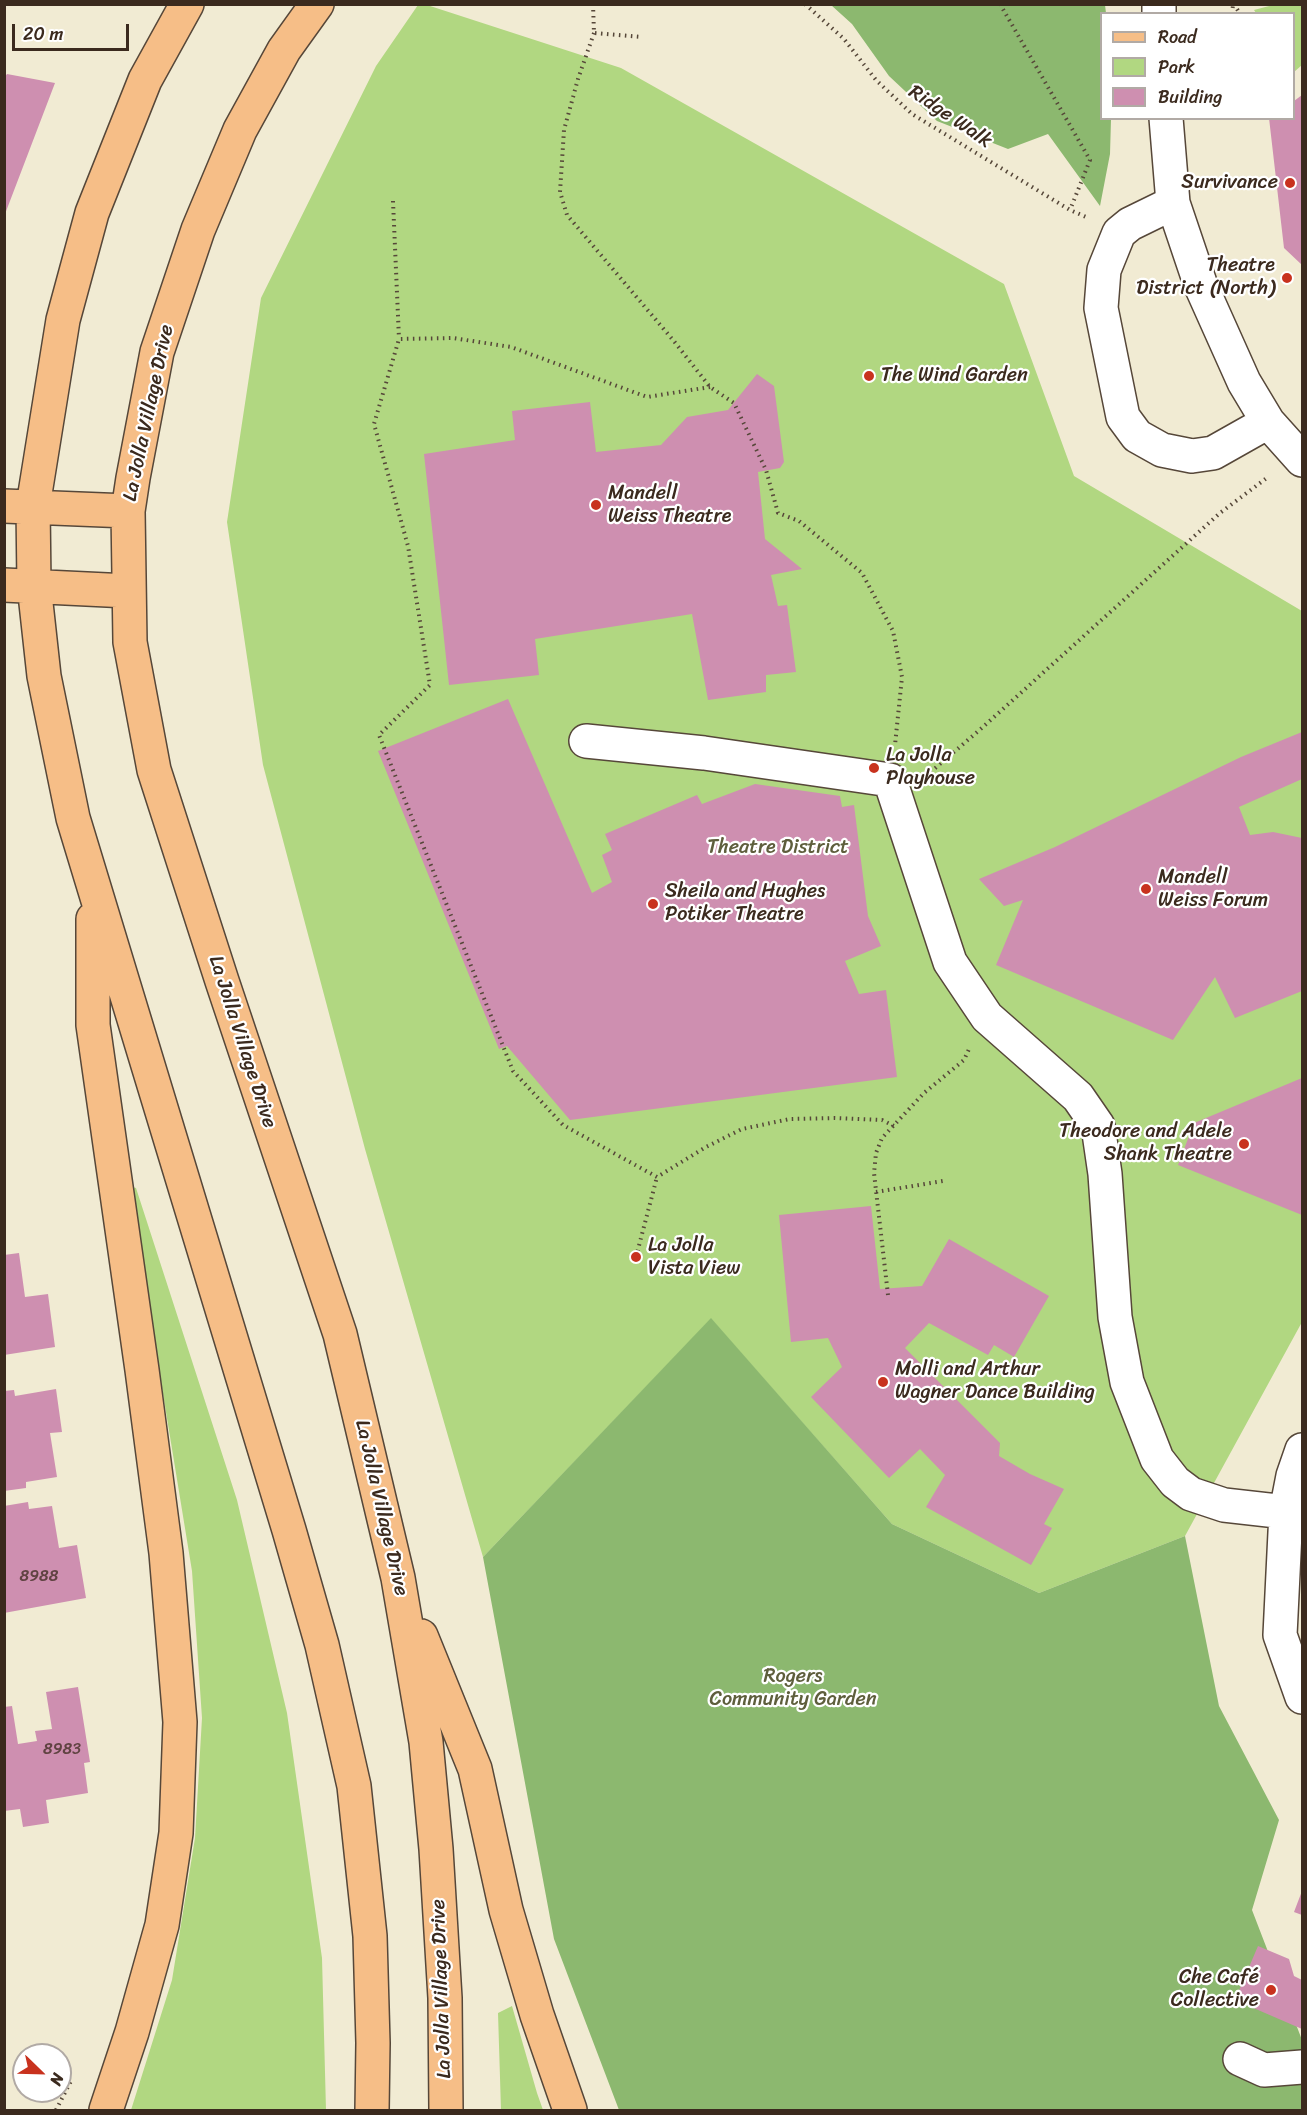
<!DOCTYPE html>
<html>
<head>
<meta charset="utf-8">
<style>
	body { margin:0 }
	#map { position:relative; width:1307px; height:2115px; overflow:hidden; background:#f1ebd3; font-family:Sriracha,sans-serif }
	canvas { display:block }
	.frame { position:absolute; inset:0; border:6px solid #3b2a1e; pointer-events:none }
	.legend { position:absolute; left:1100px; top:12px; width:195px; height:108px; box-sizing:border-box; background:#fff; border:2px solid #b1aaa5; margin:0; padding:8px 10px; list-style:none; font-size:18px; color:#3b2a1e }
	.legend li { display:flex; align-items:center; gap:12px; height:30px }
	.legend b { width:30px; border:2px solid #b1aaa5 }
	.north { position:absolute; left:12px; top:2043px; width:60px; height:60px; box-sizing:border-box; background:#fff; border:2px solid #b1aaa5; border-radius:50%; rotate:113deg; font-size:16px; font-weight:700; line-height:24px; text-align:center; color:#3b2a1e }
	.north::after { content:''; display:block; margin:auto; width:21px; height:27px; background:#c8321e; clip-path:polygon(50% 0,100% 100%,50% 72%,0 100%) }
	.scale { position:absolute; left:12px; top:24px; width:117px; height:27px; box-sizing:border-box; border:3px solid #3b2a1e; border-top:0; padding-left:8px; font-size:18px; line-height:21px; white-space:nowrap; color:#3b2a1e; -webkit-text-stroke:4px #fff; paint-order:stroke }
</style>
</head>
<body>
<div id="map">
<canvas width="1307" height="2115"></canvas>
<div class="frame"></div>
<ul class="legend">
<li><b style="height:8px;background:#f6be87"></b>Road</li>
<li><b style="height:16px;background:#b1d781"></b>Park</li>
<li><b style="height:16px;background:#ce8fb0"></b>Building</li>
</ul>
<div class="north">N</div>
<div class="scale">20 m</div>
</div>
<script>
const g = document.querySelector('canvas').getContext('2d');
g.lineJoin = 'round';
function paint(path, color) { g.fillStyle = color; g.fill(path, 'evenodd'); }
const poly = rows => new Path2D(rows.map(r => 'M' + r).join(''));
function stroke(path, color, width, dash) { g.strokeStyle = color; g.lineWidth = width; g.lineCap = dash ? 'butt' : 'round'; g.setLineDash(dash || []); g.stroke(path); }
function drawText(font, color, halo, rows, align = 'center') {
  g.font = font + ' Sriracha,sans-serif'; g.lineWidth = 4.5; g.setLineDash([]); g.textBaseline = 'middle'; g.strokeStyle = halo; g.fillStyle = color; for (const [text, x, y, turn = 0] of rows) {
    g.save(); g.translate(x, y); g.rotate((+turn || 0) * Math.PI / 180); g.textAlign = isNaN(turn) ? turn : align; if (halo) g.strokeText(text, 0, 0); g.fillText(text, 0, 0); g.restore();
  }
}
paint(poly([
	[418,5,427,5,621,68,1004,284,1074,476,1302,611,1302,1322,1185,1536,1039,1593,892,1524,711,1319,483,1557,365,1149,263,765,227,522,261,298,376,66],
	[1273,5,1302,5,1302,65,1294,72,1294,14,1256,13,1254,10],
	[129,1186,136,1188,237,1500,287,1713,322,1958,326,2110,131,2110,172,1980,195,1838,202,1718,192,1571],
	[512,2006,537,2093,543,2110,501,2110,498,2013]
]), '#b1d781');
paint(poly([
	[831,5,1105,5,1106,13,1102,14,1102,118,1111,119,1110,154,1100,206,1048,134,1008,149,937,121,889,76,852,24],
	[711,1318,892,1524,1039,1593,1185,1536,1219,1706,1279,1820,1252,1910,1302,2040,1302,2110,619,2110,554,1939,483,1557]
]), '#8cb86f');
paint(poly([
	[7,74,55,83,5,214,4,78],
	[1302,95,1302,265,1284,248,1269,118,1294,118,1294,101],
	[757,374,774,386,784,462,780,468,758,472,765,539,802,569,771,575,778,606,787,605,796,672,766,675,766,692,708,700,692,614,535,639,539,675,449,685,424,454,515,440,512,411,590,402,596,452,661,445,687,417,728,410],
	[508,699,592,893,612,882,602,855,612,850,605,834,697,795,702,804,755,784,840,796,842,807,854,805,868,916,881,946,845,961,859,994,886,990,897,1077,570,1120,507,1046,499,1049,378,751],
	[1302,732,1302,779,1239,807,1250,835,1273,832,1302,838,1302,991,1235,1018,1215,977,1173,1040,996,965,1023,900,1004,906,979,879,1055,847,1241,757],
	[1302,1078,1302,1215,1178,1165,1194,1123],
	[871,1206,880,1289,922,1286,949,1239,1049,1296,1014,1357,994,1345,988,1355,929,1323,905,1348,1000,1443,999,1456,1030,1474,1064,1489,1044,1524,1052,1528,1031,1565,926,1507,945,1475,920,1449,889,1478,811,1397,842,1367,828,1338,791,1342,779,1215],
	[19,1253,25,1297,48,1294,55,1347,4,1355,4,1255],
	[56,1389,62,1432,50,1433,57,1477,26,1482,26,1488,4,1491,4,1391,14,1390,15,1396],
	[28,1502,29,1509,52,1506,59,1548,77,1545,86,1598,4,1613,4,1506],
	[78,1687,90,1762,84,1763,88,1793,46,1800,49,1823,23,1827,20,1809,4,1811,4,1707,12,1706,18,1744,37,1741,35,1731,52,1729,46,1692],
	[1302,1891,1302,1915,1294,1912],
	[1258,1946,1289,1959,1294,1976,1302,1980,1302,2029,1235,2000]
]), '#ce8fb0');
const minor = poly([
	[1159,4,1159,14],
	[1166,118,1173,203,1201,286,1244,382,1268,422,1302,460],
	[1173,203,1130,224,1119,233,1104,270,1101,308,1123,417,1137,436,1162,450,1192,456,1213,453,1268,422],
	[586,741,704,753,890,780,950,962,987,1017,1078,1097,1098,1126,1105,1174,1115,1317,1127,1382,1157,1459,1175,1482,1191,1494,1224,1505,1286,1512],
	[1302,1450,1293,1476,1286,1512,1280,1635,1302,1697],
	[1240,2059,1264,2070,1302,2067]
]);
const major = poly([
	[187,4,145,80,92,213,63,320,33,506,34,585,44,676,73,818,289,1530,322,1645,354,1786,370,1936,373,2043,372,2110],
	[317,4,284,50,240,130,198,230,157,352,133,478,128,511,130,642,154,770,222,981,340,1334,398,1578,426,1742,436,1849,445,1998,446,2110],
	[4,506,128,511],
	[4,585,128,591],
	[93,919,93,1025,142,1370,166,1553,180,1722,176,1833,162,1925,132,2032,106,2110],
	[421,1636,475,1769,506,1910,537,2015,570,2110]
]);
stroke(minor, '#564739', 36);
stroke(major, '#564739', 36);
stroke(poly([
	[593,4,594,33,642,37],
	[805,4,844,39,876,80,912,114,1070,210,1086,217],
	[1000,4,1090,160,1070,210],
	[1234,4,1240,14],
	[1232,14,1233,5],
	[594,33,578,79,564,130,560,192,567,215,673,340,710,387,734,403,766,470,778,513,799,521,862,573,893,631,902,677,895,745],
	[393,201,399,339],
	[710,387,647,397,511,347,453,338,399,339,374,424,408,546,430,685,379,735,513,1071,563,1125,657,1177,706,1147,742,1129,790,1119,835,1118,882,1120,894,1126],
	[926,776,983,727,1220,513,1268,477],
	[876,1192,943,1181],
	[636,1257,657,1177],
	[888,1295,874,1173,876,1153,882,1138,924,1093,964,1060,969,1049],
	[56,2110,72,2079]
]), '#564739', 4, [1.5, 4.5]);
stroke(minor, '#fff', 33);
stroke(major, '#f6be87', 33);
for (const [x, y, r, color] of [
	[1290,183,6,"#c8321e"],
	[1287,278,6,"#c8321e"],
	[869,376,6,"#c8321e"],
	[596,505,6,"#c8321e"],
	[874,768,6,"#c8321e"],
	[1146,889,6,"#c8321e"],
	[653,904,6,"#c8321e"],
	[1244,1144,6,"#c8321e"],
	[636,1257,6,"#c8321e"],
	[883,1382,6,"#c8321e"],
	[1271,1990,6,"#c8321e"]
]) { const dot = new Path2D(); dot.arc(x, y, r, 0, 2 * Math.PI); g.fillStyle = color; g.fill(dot); stroke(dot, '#fff', 2); }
drawText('16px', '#604342', null, [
	["8988",39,1577],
	["8983",62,1750]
]);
drawText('20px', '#3b2a1e', '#fff', [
	["Ridge Walk",950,117,34],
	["La Jolla Village Drive",149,413,-78],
	["La Jolla Village Drive",242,1042,72],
	["La Jolla Village Drive",381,1508,77],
	["La Jolla Village Drive",442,1989,-92]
]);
drawText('20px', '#3b2a1e', '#fff', [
	["Survivance",1278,183,"right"],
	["Theatre",1275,266,"right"],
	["District (North)",1275,289,"right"],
	["The Wind Garden",881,376],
	["Mandell",608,494],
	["Weiss Theatre",608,517],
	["La Jolla",886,756],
	["Playhouse",886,779],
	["Mandell",1158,878],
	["Weiss Forum",1158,901],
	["Sheila and Hughes",665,892],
	["Potiker Theatre",665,915],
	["Theodore and Adele",1232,1132,"right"],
	["Shank Theatre",1232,1155,"right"],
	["La Jolla",648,1246],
	["Vista View",648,1269],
	["Molli and Arthur",895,1370],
	["Wagner Dance Building",895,1393],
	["Che Café",1259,1978,"right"],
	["Collective",1259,2001,"right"]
], 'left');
drawText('20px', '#5e5e3c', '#fff', [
	["Theatre District",778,848],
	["Rogers",793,1677],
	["Community Garden",793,1700]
]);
</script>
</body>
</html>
